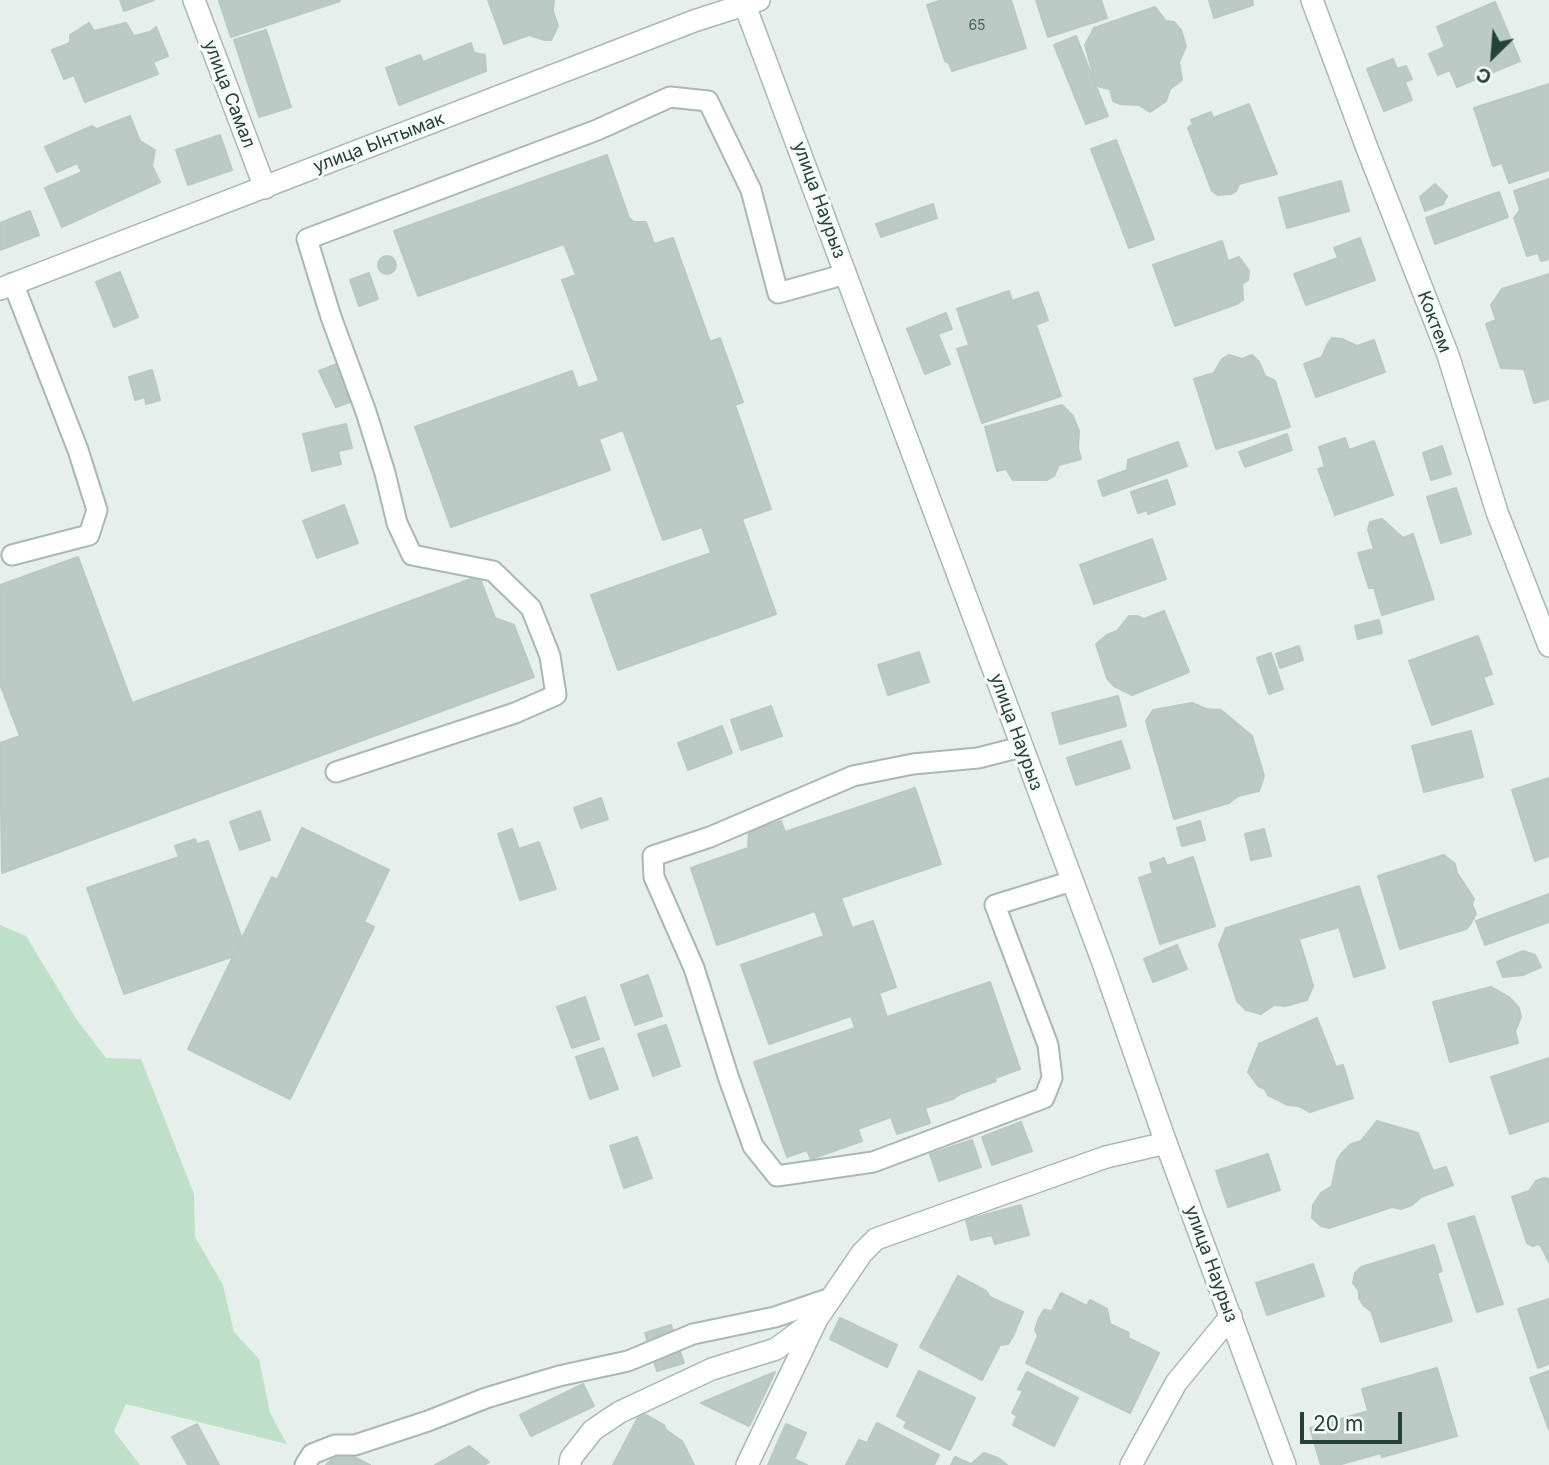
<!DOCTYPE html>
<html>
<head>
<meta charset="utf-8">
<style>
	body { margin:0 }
	#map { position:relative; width:1549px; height:1465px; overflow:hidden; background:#e6efeb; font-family:Inter,sans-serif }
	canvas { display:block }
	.north { position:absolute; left:1458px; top:21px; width:70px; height:70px; -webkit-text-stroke:5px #f7fbf9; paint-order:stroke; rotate:205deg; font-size:19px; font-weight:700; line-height:28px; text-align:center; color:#24423a }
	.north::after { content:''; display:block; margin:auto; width:24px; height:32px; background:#24423a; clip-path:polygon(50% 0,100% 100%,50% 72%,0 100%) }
	.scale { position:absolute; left:1300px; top:1412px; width:102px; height:32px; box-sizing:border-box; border:4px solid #24423a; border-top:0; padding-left:9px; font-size:21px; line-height:24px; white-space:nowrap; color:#24423a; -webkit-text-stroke:5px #f7fbf9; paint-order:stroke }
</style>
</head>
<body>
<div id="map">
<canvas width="1549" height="1465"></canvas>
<div class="north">С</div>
<div class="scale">20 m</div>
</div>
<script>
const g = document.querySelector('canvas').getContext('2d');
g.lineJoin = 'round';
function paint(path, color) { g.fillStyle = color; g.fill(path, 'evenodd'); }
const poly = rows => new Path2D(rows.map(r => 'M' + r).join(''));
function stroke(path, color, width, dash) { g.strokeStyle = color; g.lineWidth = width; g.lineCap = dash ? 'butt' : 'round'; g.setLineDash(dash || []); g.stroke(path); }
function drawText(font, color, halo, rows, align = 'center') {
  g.font = font + ' Inter,sans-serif'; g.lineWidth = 6; g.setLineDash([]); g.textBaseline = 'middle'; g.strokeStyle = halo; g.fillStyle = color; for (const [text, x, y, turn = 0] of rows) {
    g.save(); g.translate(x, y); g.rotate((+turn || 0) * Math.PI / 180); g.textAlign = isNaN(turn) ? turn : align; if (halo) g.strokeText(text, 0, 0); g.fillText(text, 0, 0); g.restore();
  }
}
paint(poly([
	[0,925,26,936,77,1020,106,1058,141,1059,194,1194,195,1237,223,1285,234,1332,259,1359,270,1413,287,1444,126,1404,114,1431,140,1465,0,1465]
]), '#bfe0c8');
const building = poly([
	[120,0,154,0,124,11,120,0],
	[223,0,340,0,340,1,231,37,219,1,223,0],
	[488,0,554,0,553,11,558,26,551,40,545,40,529,35,504,44,488,0],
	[942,0,1011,0,1026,48,952,71,949,63,945,61,927,5,942,0],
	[1036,0,1101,0,1107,18,1048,37,1036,0],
	[1209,0,1252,0,1253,5,1214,18,1209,0],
	[1495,2,1520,61,1457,87,1450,70,1438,75,1429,54,1445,47,1437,27,1495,2],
	[1155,7,1166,21,1174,22,1181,30,1186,46,1179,62,1182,80,1170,89,1166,101,1150,112,1139,105,1120,104,1113,101,1110,89,1100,87,1096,84,1085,45,1094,28,1155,7],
	[89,23,94,31,126,23,134,36,150,32,156,27,168,56,153,62,158,74,85,102,74,75,64,79,52,50,70,43,70,35,89,23],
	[266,30,291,107,259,117,234,40,266,30],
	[1076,36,1108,116,1086,124,1054,45,1076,36],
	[471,43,474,53,485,55,486,71,399,105,386,68,420,55,423,62,471,43],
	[1393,59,1397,69,1406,66,1412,79,1405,82,1412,100,1384,111,1367,69,1393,59],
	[1549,84,1549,170,1509,183,1502,163,1493,166,1474,108,1549,84],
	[1249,104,1277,174,1239,184,1236,191,1231,194,1218,195,1212,191,1188,128,1193,124,1191,120,1211,112,1213,118,1249,104],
	[130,116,140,141,155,150,152,166,160,182,62,227,45,188,82,172,77,163,57,172,45,147,92,126,97,129,130,116],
	[220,135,232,170,188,185,176,150,220,135],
	[1116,140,1154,239,1129,248,1091,149,1116,140],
	[607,155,629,218,634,222,646,222,654,244,673,238,710,342,720,338,743,402,735,405,771,509,742,519,776,614,618,670,591,595,711,553,702,527,663,540,623,430,599,439,610,470,451,527,415,427,572,371,578,388,599,381,562,280,576,275,564,244,418,296,394,231,607,155],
	[1549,179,1549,259,1541,261,1538,253,1527,256,1514,218,1520,210,1514,191,1549,179],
	[1341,181,1349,211,1287,228,1279,198,1341,181],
	[1435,184,1447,196,1443,204,1425,211,1420,197,1435,184],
	[1499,192,1508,217,1435,244,1426,218,1499,192],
	[933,204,937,218,881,237,876,224,933,204],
	[30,211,39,235,0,250,0,223,30,211],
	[1360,238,1375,280,1306,305,1294,274,1338,258,1334,248,1360,238],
	[1222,241,1228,261,1239,257,1249,271,1248,280,1242,284,1243,300,1237,304,1175,326,1153,265,1222,241],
	'378 265a9 9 0 1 1 18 0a9 9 0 1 1-18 0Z',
	[120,272,138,317,114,327,96,282,120,272],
	[369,273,378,299,359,306,350,280,369,273],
	[1549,274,1549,399,1534,403,1524,369,1501,368,1486,324,1496,320,1491,305,1502,289,1549,274],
	[1009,291,1012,301,1038,292,1048,320,1036,325,1061,396,982,423,957,349,969,345,957,309,1009,291],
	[946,313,952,329,938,334,950,364,925,374,907,329,946,313],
	[1332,338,1342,339,1357,346,1374,340,1385,372,1316,397,1304,364,1322,357,1328,343,1332,338],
	[1229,355,1242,359,1252,355,1259,362,1265,376,1275,381,1290,427,1216,449,1194,379,1214,373,1222,359,1229,355],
	[337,364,350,396,348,397,350,402,336,407,319,371,337,364],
	[152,370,160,400,146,404,145,397,135,400,129,377,152,370],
	[1062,405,1073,416,1079,431,1078,448,1081,459,1059,465,1054,476,1047,480,1013,480,1006,469,997,471,985,427,1062,405],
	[346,424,352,448,338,451,341,464,312,471,303,434,346,424],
	[1287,434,1292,450,1245,467,1239,452,1287,434],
	[1345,438,1349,450,1374,441,1393,495,1335,515,1318,469,1325,467,1319,447,1345,438],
	[1178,442,1187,466,1103,496,1098,481,1127,470,1128,460,1178,442],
	[1442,446,1451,474,1431,480,1423,453,1442,446],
	[1167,480,1175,504,1148,514,1147,510,1138,513,1131,492,1167,480],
	[1456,488,1471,534,1441,543,1427,497,1456,488],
	[344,505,358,543,317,558,303,521,344,505],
	[1382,519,1403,538,1413,534,1434,599,1382,615,1374,588,1369,588,1358,553,1374,549,1368,530,1370,522,1382,519],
	[1152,539,1166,579,1094,604,1080,565,1152,539],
	[78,557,132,703,479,576,495,618,514,625,534,677,2,873,0,743,20,736,0,684,0,585,78,557],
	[1164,611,1189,672,1132,695,1114,686,1107,678,1096,644,1107,635,1117,631,1129,616,1137,616,1144,619,1164,611],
	[1379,620,1382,633,1358,639,1355,626,1379,620],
	[1478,636,1492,674,1483,677,1493,704,1432,725,1409,661,1478,636],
	[1299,646,1303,660,1280,668,1276,654,1299,646],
	[919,652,929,682,888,695,878,665,919,652],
	[1271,653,1283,689,1269,694,1257,658,1271,653],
	[1118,696,1126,726,1060,744,1052,713,1118,696],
	[1192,703,1206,709,1221,710,1252,736,1264,776,1259,791,1238,796,1229,803,1174,819,1146,721,1153,710,1192,703],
	[771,706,782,736,741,750,731,720,771,706],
	[722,726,732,753,688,770,678,743,722,726],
	[1471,731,1483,777,1424,792,1412,746,1471,731],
	[1121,741,1130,768,1076,785,1067,758,1121,741],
	[1549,778,1549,856,1535,861,1512,790,1549,778],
	[915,788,941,864,841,898,852,928,873,921,896,987,879,993,887,1017,990,982,1020,1069,995,1078,996,1081,960,1094,953,1099,925,1108,930,1123,897,1134,891,1117,858,1129,862,1141,811,1159,807,1150,787,1157,754,1062,855,1028,851,1016,769,1044,741,965,824,936,815,911,717,945,691,868,748,848,749,832,781,821,785,832,915,788],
	[601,798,608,819,581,828,574,808,601,798],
	[260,811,270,840,240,850,230,822,260,811],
	[1200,821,1205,840,1182,846,1177,828,1200,821],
	[302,828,389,870,364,922,374,927,290,1099,188,1049,272,877,277,880,302,828],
	[512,829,519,849,539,842,556,889,520,900,498,834,512,829],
	[1264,829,1271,856,1251,860,1245,834,1264,829],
	[195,839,197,844,208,841,242,939,234,956,124,994,87,888,179,857,175,846,195,839],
	[1444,855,1455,864,1457,873,1474,899,1472,905,1476,914,1471,923,1466,929,1400,949,1378,876,1444,855],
	[1193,857,1215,926,1160,944,1139,878,1153,873,1150,863,1164,858,1167,866,1193,857],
	[1359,886,1385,968,1354,977,1339,927,1299,939,1313,986,1307,1000,1285,1006,1274,1005,1261,1014,1246,1010,1237,1001,1219,945,1226,928,1359,886],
	[1549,894,1549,922,1485,945,1476,921,1549,894],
	[1177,945,1187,969,1153,982,1144,959,1177,945],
	[1523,951,1535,955,1541,967,1523,975,1503,977,1497,962,1523,951],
	[648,975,662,1016,635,1025,621,985,648,975],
	[1491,987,1509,997,1519,1008,1521,1017,1515,1031,1518,1043,1450,1062,1433,1002,1491,987],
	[585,997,599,1039,572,1048,557,1007,585,997],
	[1317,1018,1336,1067,1343,1065,1353,1098,1310,1112,1299,1106,1288,1105,1268,1095,1265,1089,1258,1086,1248,1072,1259,1044,1317,1018],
	[666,1025,680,1066,653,1076,638,1034,666,1025],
	[603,1048,618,1089,590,1099,576,1057,603,1048],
	[1549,1058,1549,1121,1510,1134,1491,1077,1549,1058],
	[1377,1121,1418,1133,1433,1171,1446,1167,1453,1185,1421,1197,1412,1205,1401,1209,1392,1207,1329,1228,1321,1226,1312,1218,1313,1205,1321,1193,1332,1186,1337,1161,1341,1154,1351,1144,1361,1141,1377,1121],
	[1021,1122,1032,1151,992,1165,982,1137,1021,1122],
	[637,1137,652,1178,624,1188,610,1146,637,1137],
	[972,1140,981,1167,939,1181,930,1154,972,1140],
	[1268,1154,1280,1190,1228,1207,1216,1171,1268,1154],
	[1544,1178,1549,1179,1549,1262,1541,1246,1538,1244,1533,1246,1527,1243,1512,1197,1529,1191,1536,1181,1544,1178],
	[1021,1205,1029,1235,995,1244,992,1235,971,1240,966,1220,1021,1205],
	[1474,1216,1503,1304,1477,1312,1448,1224,1474,1216],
	[1434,1245,1442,1271,1437,1273,1452,1321,1381,1342,1371,1311,1364,1306,1359,1298,1359,1291,1353,1283,1355,1273,1361,1267,1434,1245],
	[1313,1264,1324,1296,1267,1315,1256,1283,1313,1264],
	[958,1276,986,1291,990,1297,1023,1312,1013,1336,1008,1344,1000,1345,982,1380,920,1347,958,1276],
	[1061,1293,1087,1306,1090,1300,1107,1309,1110,1324,1129,1333,1128,1338,1159,1353,1130,1413,1026,1363,1038,1336,1035,1330,1039,1318,1044,1310,1052,1311,1061,1293],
	[1549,1299,1549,1364,1538,1368,1518,1309,1549,1299],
	[840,1318,897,1345,887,1367,830,1339,840,1318],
	[671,1325,684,1363,657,1371,645,1333,671,1325],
	[1437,1368,1457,1436,1382,1457,1381,1453,1338,1465,1321,1465,1310,1428,1368,1411,1362,1389,1437,1368],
	[919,1371,975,1398,950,1450,904,1427,907,1422,897,1416,919,1371],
	[1549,1371,1549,1430,1530,1378,1549,1371],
	[775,1372,749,1426,701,1403,775,1372],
	[1027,1372,1078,1398,1054,1446,1013,1425,1017,1416,1012,1413,1023,1391,1018,1389,1027,1372],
	[583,1384,594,1406,531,1436,520,1415,583,1384],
	[641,1412,664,1425,666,1430,682,1441,694,1465,613,1465,641,1412],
	[877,1423,939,1455,934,1465,846,1465,859,1440,867,1443,877,1423],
	[197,1424,219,1465,188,1465,172,1437,197,1424],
	[786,1424,806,1433,794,1459,807,1465,768,1465,786,1424],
	[469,1446,489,1462,484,1465,435,1465,469,1446],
	[337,1449,370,1465,326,1465,332,1459,337,1449],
	[984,1453,998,1458,1007,1465,951,1465,955,1457,971,1464,984,1453]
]);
paint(building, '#bbcac4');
stroke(building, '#b8c9c2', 2);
const service = poly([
	[12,555,89,535,97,510,78,450,13,283],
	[1021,747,978,758,913,764,853,776,710,837,653,856,654,877,694,968,729,1079,753,1146,777,1176,873,1162,1044,1098,1052,1078,1048,1045,995,905,1072,881],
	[336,772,515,713,556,695,550,656,531,608,493,571,412,555,397,523,385,473,366,412,331,317,307,239,597,130,670,97,708,101,751,190,778,293,846,274],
	[305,1465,312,1454,335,1445,355,1445,428,1421,486,1398,559,1376,628,1361,693,1334,775,1317,831,1298]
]);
const minor = poly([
	[194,0,265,188],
	[1312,0,1367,148,1448,355,1497,512,1549,646],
	[0,289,694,21,759,0],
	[570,1465,571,1458,593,1430,620,1412,712,1369,776,1349,812,1322],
	[747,1465,817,1319,862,1253,876,1239,1106,1157,1166,1143],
	[1131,1465,1176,1383,1231,1316]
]);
const tertiary = poly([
	[743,0,1102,960,1166,1143,1285,1465]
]);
stroke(service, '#a8b8b2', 23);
stroke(minor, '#a8b8b2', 24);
stroke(tertiary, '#a8b8b2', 24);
stroke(service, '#fff', 19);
stroke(minor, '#fff', 21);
stroke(tertiary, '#fff', 21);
drawText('14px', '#4a645c', null, [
	["65",977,26]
]);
drawText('18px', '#24423a', '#f7fbf9', [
	["улица Самал",229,94,69],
	["улица Ынтымак",379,143,-21],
	["улица Наурыз",819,200,70],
	["Коктем",1434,322,69],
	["улица Наурыз",1016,732,70],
	["улица Наурыз",1211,1264,70]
]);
</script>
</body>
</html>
